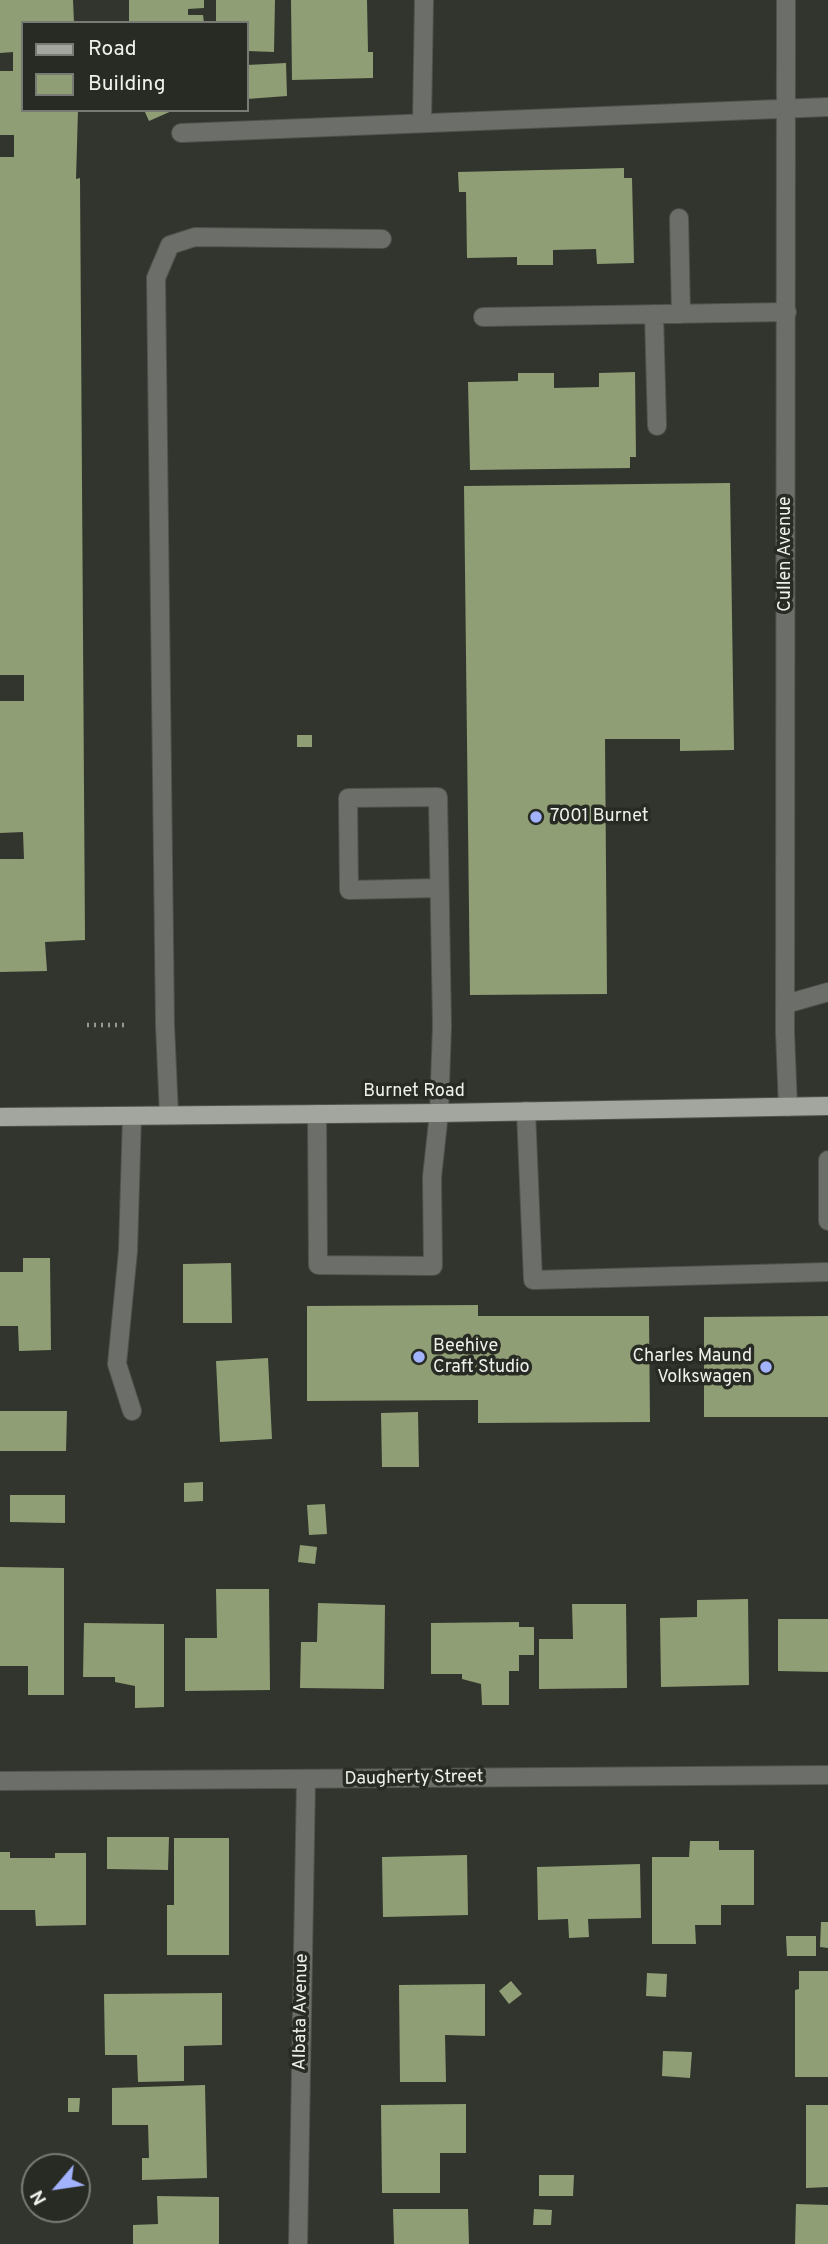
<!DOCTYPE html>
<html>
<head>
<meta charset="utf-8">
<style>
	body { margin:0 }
	#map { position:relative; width:828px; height:2244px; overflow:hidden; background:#32352e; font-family:Overpass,sans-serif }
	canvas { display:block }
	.legend { position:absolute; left:21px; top:21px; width:228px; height:91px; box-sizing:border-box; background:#282b24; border:2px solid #787a74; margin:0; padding:9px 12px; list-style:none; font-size:21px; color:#eff1ec }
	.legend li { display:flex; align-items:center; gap:14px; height:35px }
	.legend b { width:35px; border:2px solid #787a74 }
	.north { position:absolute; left:21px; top:2153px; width:70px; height:70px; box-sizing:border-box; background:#282b24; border:2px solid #787a74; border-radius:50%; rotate:241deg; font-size:19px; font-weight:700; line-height:28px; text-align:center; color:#eff1ec }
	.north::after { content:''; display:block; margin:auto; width:24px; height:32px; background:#a2b2fd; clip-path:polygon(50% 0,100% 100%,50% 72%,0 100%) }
</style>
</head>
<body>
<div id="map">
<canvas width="828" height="2244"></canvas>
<ul class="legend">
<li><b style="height:9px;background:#a3a69f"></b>Road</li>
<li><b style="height:19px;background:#8f9e74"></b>Building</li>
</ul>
<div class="north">N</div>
</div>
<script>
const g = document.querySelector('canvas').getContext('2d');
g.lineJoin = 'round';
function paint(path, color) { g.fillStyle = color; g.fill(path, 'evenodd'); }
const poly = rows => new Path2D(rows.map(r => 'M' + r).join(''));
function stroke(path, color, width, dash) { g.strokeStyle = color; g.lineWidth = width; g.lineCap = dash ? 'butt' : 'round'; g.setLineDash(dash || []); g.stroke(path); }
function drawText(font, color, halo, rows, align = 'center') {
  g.font = font + ' Overpass,sans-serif'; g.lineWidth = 7; g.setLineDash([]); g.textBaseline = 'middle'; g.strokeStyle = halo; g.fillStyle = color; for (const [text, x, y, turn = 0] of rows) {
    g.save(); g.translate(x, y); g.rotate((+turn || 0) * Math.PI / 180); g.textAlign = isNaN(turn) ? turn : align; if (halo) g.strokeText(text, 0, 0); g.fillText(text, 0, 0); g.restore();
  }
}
paint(poly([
	[0,0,73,0,74,23,23,23,23,110,78,110,76,179,80,178,85,940,45,942,47,971,0,972,0,859,24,859,23,832,0,833,0,701,24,701,24,675,0,675,0,157,14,157,14,135,0,135,0,71,13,71,13,52,0,53],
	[129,0,204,0,204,8,188,9,188,15,203,15,204,23,129,23],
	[216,0,275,0,274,52,247,51,247,23,216,23],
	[291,0,367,0,368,52,373,52,373,78,292,80],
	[286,63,287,96,247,99,247,65],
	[144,110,174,110,149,121],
	[624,168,624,178,632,178,634,263,597,264,596,249,553,250,553,265,517,265,517,257,467,258,466,192,459,192,458,172],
	[635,372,636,457,630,457,630,468,470,470,468,382,518,381,518,373,554,373,554,388,599,387,599,373],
	[730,483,734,750,680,751,680,739,605,739,607,994,470,995,464,486],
	[297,735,312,735,312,747,297,747],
	[23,1258,50,1258,51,1350,19,1351,18,1326,0,1326,0,1272,23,1272],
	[231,1263,232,1323,183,1323,183,1264],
	[478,1305,478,1316,649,1316,650,1422,478,1423,478,1400,307,1401,307,1306],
	[828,1316,828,1417,704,1417,704,1317],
	[268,1358,272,1439,220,1442,216,1361],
	[0,1411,67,1411,66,1451,0,1451],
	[418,1412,419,1467,382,1467,381,1413],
	[203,1482,203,1501,184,1502,184,1483],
	[10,1495,65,1495,65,1523,10,1522],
	[325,1504,327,1534,309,1535,307,1505],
	[300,1545,317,1547,315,1564,298,1562],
	[0,1567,64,1568,64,1695,28,1695,28,1666,0,1666],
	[216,1589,269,1589,270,1690,185,1691,185,1638,217,1638],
	[748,1599,749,1685,661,1687,660,1618,697,1617,697,1600],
	[318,1603,385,1605,384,1689,300,1688,301,1642,317,1642],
	[572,1604,626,1604,627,1688,539,1689,539,1639,573,1639],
	[778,1619,828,1619,828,1672,778,1671],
	[519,1622,519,1627,534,1627,534,1655,519,1655,519,1671,509,1671,509,1705,482,1705,481,1684,462,1679,462,1674,431,1674,431,1623],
	[84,1623,164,1624,164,1707,135,1708,135,1686,115,1682,115,1677,83,1677],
	[107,1837,169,1837,168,1870,107,1869],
	[174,1838,229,1838,229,1955,167,1955,167,1905,174,1905],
	[690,1841,719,1841,719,1850,754,1850,754,1905,721,1905,721,1925,695,1925,696,1944,652,1944,652,1857,689,1857],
	[0,1852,10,1852,10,1858,55,1858,55,1853,86,1853,86,1925,36,1926,35,1910,0,1910],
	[467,1855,468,1915,383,1917,382,1857],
	[640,1864,641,1918,588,1919,589,1937,569,1938,568,1919,538,1920,537,1867],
	[821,1922,828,1922,828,1948,820,1947],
	[786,1936,816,1936,816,1956,787,1956],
	[799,1971,828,1971,828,2077,795,2077,795,1990,799,1989],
	[647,1973,667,1974,666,1997,646,1996],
	[511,1981,522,1994,509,2004,499,1991],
	[485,1984,485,2036,445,2035,446,2082,400,2082,399,1985],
	[222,1993,222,2045,184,2046,184,2081,138,2082,137,2055,105,2055,104,1994],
	[663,2051,692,2052,690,2078,662,2076],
	[205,2085,207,2178,142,2180,142,2158,149,2158,148,2125,112,2125,112,2088],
	[68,2098,80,2098,79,2112,68,2112],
	[466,2104,466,2153,440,2153,440,2193,382,2193,381,2105],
	[806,2105,828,2105,828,2187,806,2188],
	[539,2175,574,2175,573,2196,539,2196],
	[157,2196,219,2197,219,2244,133,2244,133,2225,158,2224],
	[796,2204,828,2205,828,2244,795,2244],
	[393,2209,468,2209,469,2244,394,2244],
	[534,2209,552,2210,551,2225,533,2225]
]), '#8f9e74');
const minor = poly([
	[786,0,785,1032,788,1107],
	[422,123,424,0],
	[181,133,828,107],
	[679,218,681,314],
	[654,314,657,426],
	[483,317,787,312],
	[786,1004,828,992],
	[526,1111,533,1280,828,1272],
	[317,1114,318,1265,433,1266,432,1177,439,1113,442,1026,438,797,348,798,349,890,439,888],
	[169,1115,165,1025,156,278,170,245,195,237,382,239],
	[132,1116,128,1251,117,1364,132,1411],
	[828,1160,828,1221],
	[0,1781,828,1775],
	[298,2244,306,1780]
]);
const major = poly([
	[0,1117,439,1113,828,1106]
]);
stroke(minor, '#50534c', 20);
stroke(major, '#50534c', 20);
stroke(poly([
	[87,1025,124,1025]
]), '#969892', 4.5, [2, 5]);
stroke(minor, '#6c6e6a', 18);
stroke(major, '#a3a69f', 18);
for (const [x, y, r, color] of [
	[536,817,7,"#a2b2fd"],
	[419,1357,7,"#a2b2fd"],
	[766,1367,7,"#a2b2fd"]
]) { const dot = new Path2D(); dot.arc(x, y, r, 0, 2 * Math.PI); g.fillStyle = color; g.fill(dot); stroke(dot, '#282b24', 2.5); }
drawText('18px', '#eff1ec', '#282b24', [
	["Cullen Avenue",786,554,-90],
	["Burnet Road",414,1092],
	["Daugherty Street",414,1779,-1],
	["Albata Avenue",302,2012,-89]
]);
drawText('18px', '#eff1ec', '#282b24', [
	["7001 Burnet",550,817],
	["Beehive",433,1347],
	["Craft Studio",433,1368],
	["Charles Maund",752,1357,"right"],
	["Volkswagen",752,1378,"right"]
], 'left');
</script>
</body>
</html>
